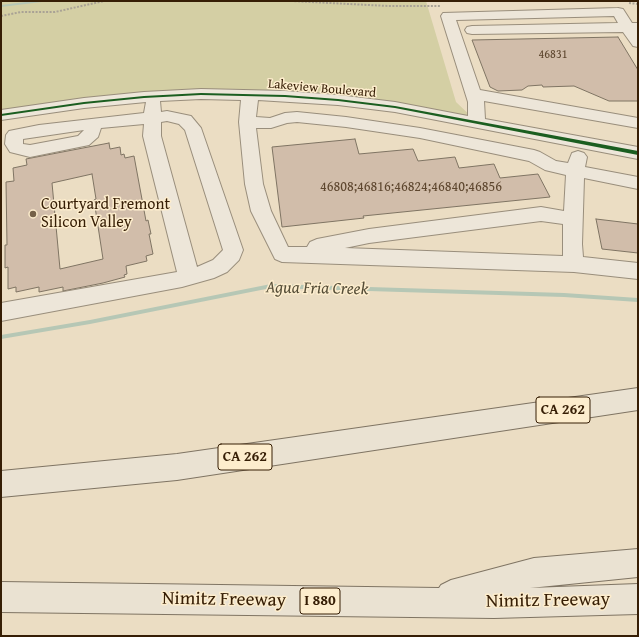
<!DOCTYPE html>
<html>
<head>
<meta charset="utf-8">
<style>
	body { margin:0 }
	#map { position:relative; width:639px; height:637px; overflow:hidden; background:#ebddc3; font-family:"Gentium Book Plus",serif }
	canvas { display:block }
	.frame { position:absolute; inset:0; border:2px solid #361e05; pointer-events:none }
</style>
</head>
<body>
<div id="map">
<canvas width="639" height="637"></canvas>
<div class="frame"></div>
</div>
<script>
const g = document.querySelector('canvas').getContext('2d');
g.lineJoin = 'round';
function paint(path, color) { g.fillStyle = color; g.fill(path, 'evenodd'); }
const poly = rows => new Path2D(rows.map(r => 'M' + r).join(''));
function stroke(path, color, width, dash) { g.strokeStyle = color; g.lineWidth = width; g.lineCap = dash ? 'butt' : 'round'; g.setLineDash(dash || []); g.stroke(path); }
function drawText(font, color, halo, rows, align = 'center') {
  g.font = font + ' "Gentium Book Plus",serif'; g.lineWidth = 3; g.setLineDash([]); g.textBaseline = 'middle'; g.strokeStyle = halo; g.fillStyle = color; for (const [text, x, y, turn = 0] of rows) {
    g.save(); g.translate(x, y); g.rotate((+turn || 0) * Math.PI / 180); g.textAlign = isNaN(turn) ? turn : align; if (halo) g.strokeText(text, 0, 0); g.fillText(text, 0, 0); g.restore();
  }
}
paint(poly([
	[1,1,426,1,456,102,477,122,395,107,201,94,1,115]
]), '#d4cfa4');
paint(poly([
	[34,1,44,1,42,2,1,7,1,5,34,1],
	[271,284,564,293,638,298,638,302,564,297,271,288,90,324,1,339,1,335,90,320,271,284]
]), '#b6c7b5');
const building = poly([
	[618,37,638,70,638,101,609,101,574,86,543,87,542,85,528,86,522,90,498,91,490,87,472,40,618,37],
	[355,139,359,154,413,149,418,161,455,157,459,168,494,164,500,178,538,174,550,197,363,216,364,218,282,227,272,147,355,139],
	[109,143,110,149,120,147,121,155,124,154,125,158,134,156,146,221,148,220,151,234,149,234,153,254,146,256,147,261,126,266,127,274,124,275,125,277,103,283,63,291,63,287,39,292,39,287,16,292,16,287,8,289,8,267,5,268,5,245,7,245,6,182,14,181,13,168,27,165,26,159,109,143],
	[92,174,96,199,94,200,103,259,60,269,52,183,92,174],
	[596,219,638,224,638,253,602,249,596,219]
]);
paint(building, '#d1bdaa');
stroke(building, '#7f7463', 1);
const minor = poly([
	[618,8,623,9,632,23,638,23,638,47,633,46,623,32,472,34,467,33,465,30,467,27,472,26,618,23,614,16,456,20,480,90,638,118,638,128,484,101,485,119,638,147,638,159,395,112,338,105,258,100,256,117,270,118,285,113,297,112,346,117,420,128,534,150,540,152,556,161,568,163,572,153,578,151,584,153,587,157,585,167,638,177,638,189,584,178,582,244,583,257,638,263,638,279,574,272,282,262,275,259,251,211,245,184,239,122,241,100,201,99,160,101,161,112,167,111,191,116,201,128,243,250,239,260,227,272,214,278,182,287,1,321,1,303,177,272,143,136,144,124,101,128,98,137,89,145,30,157,10,152,5,144,6,135,9,131,39,125,144,113,146,102,84,108,1,120,1,110,84,98,144,92,201,89,285,91,338,95,395,102,468,116,468,102,441,16,443,13,618,8],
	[167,121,179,124,185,130,223,250,213,260,197,267,161,136,161,122,167,121],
	[297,122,346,127,420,138,529,161,545,170,566,175,564,211,541,207,369,229,317,239,310,242,307,247,288,247,271,211,263,184,256,128,271,128,287,123,297,122],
	[84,130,78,136,30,145,23,144,23,139,84,130],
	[541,221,563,224,563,256,345,248,369,243,541,221]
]);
const highway = poly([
	[638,388,638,410,177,480,1,497,1,471,177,454,638,388],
	[638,549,638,577,530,588,638,584,638,614,494,618,1,612,1,582,439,588,441,585,451,580,534,558,638,549]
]);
stroke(minor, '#998e7c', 2);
stroke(highway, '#7f7463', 2);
stroke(poly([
	[250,1,265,1],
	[291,1,388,6,441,6],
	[629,3,638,4],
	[1,16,21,12,55,12,104,1]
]), '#a9a295', 2, [2, 1.5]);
paint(minor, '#ede6d9');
paint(highway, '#eae2d2');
paint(poly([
	[201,93,285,95,338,99,395,106,638,151,638,155,395,108,338,101,285,97,201,95,144,98,84,104,1,116,1,114,84,102,144,96,201,93]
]), '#1b5e20');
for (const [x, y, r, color] of [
	[33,214,4,"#756148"]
]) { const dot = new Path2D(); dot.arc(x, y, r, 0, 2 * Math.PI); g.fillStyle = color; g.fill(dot); stroke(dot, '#fdedcd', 1.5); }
drawText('12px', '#5d462e', null, [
	["46831",553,55]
]);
drawText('13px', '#361e05', '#fdedcd', [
	["Lakeview Boulevard",322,89,5]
]);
drawText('14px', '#5d462e', null, [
	["46808;46816;46824;46840;46856",411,187]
]);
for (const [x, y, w] of [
	[563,410,54],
	[245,457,54],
	[320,601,40]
]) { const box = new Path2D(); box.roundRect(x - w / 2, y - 13, w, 26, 3); g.fillStyle = '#fdedcd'; g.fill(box); stroke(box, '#361e05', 1); }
drawText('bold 15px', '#361e05', null, [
	["CA 262",563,410],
	["CA 262",245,457],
	["I 880",320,601]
]);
drawText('16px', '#361e05', '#fdedcd', [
	["Courtyard Fremont",41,205],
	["Silicon Valley",41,223]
], 'left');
drawText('italic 17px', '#564e38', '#fdedcd', [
	["Agua Fria Creek",317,289,1]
]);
drawText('19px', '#361e05', '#fdedcd', [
	["Nimitz Freeway",224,600,1],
	["Nimitz Freeway",548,601,-1]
]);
</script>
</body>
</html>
